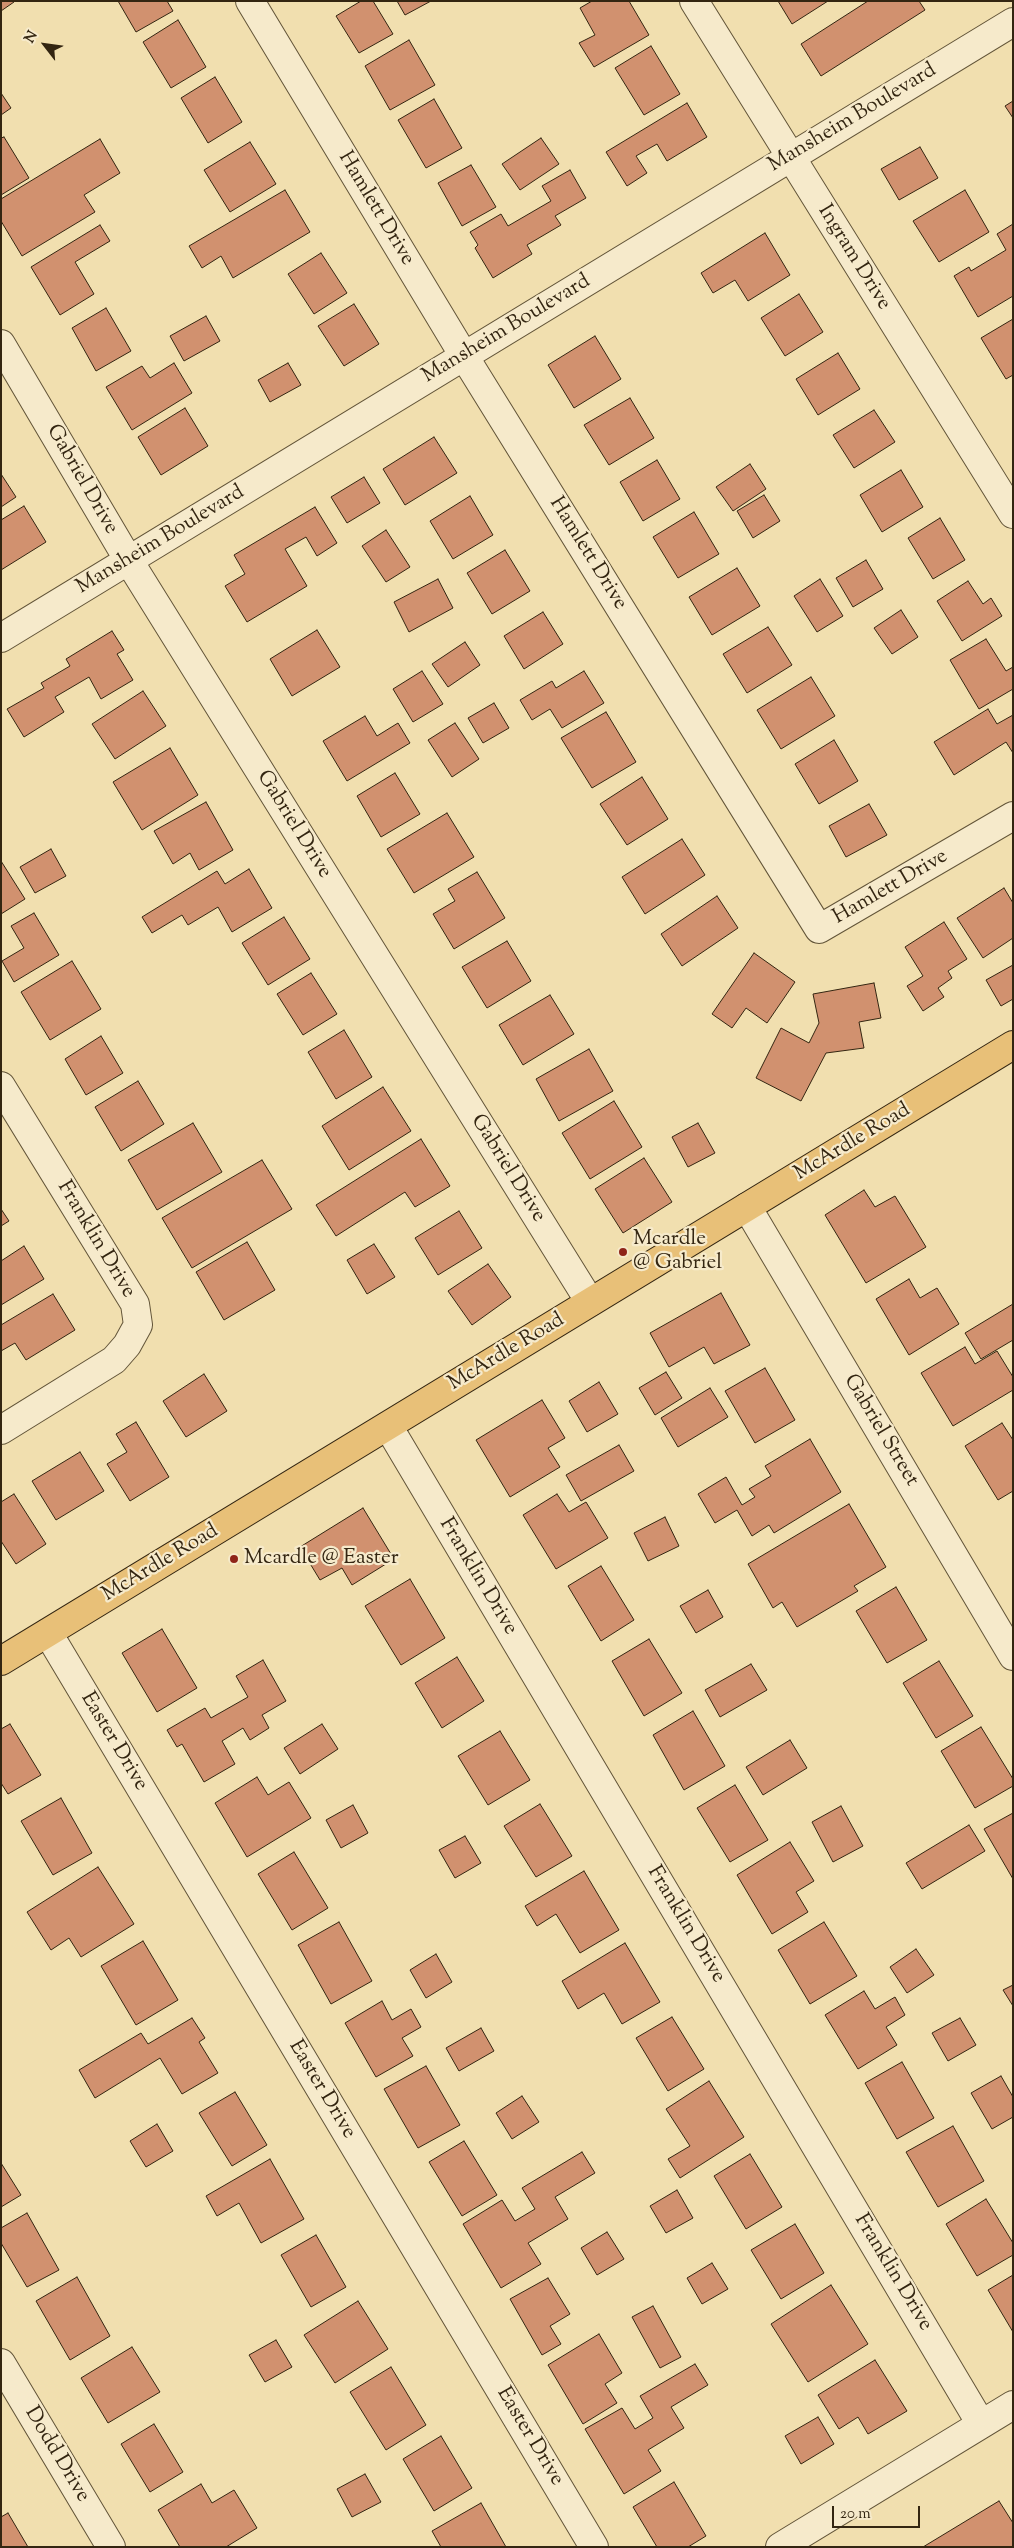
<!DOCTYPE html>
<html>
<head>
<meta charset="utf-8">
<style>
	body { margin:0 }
	#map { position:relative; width:1014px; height:2548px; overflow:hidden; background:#f1dfaf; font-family:"Sorts Mill Goudy",serif }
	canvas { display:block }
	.frame { position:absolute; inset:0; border:2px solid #332511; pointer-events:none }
	.north { position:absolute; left:20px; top:20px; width:50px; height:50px; -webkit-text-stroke:4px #f6eacb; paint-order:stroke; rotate:300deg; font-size:14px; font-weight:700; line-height:20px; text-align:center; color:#332511 }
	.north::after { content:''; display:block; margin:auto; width:18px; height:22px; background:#332511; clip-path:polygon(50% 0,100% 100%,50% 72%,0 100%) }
	.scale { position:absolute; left:832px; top:2506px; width:88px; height:22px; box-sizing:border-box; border:2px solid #332511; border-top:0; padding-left:6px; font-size:15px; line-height:18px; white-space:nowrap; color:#332511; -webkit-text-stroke:4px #f6eacb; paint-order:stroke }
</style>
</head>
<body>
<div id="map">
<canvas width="1014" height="2548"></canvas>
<div class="frame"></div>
<div class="north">N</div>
<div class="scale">20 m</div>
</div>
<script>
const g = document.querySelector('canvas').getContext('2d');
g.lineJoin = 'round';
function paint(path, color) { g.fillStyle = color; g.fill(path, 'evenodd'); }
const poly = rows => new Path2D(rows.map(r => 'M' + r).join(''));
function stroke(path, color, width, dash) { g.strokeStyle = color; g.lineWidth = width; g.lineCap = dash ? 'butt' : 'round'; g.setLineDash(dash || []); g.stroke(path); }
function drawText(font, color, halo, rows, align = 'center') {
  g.font = font + ' "Sorts Mill Goudy",serif'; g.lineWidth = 4.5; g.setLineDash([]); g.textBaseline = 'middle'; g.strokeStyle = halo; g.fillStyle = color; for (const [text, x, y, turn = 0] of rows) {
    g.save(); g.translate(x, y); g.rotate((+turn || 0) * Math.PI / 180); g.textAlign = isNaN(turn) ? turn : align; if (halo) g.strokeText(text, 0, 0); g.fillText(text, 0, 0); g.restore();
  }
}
const building = poly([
	[1,1,14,1,14,2,1,11,1,1],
	[118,1,167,1,173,11,136,32,118,1],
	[361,1,373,1,393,34,359,53,336,16,361,1],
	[397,1,431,1,405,15,397,1],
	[592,1,629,1,649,35,594,67,579,43,595,35,580,8,592,1],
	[778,1,828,1,792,24,778,1],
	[868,1,919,1,925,10,821,76,801,44,868,1],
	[178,20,206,67,171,88,143,42,178,20],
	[409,40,435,85,390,110,365,66,409,40],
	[651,46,680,94,644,115,615,68,651,46],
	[215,77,242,122,208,143,181,98,215,77],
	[1,93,11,108,1,115,1,93],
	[434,99,462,148,426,168,398,120,434,99],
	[1013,101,1013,118,1005,106,1013,101],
	[687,103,707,137,667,161,657,144,636,156,647,173,627,186,606,152,687,103],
	[4,137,29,178,1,195,1,138,4,137],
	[541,138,559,164,520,190,502,164,541,138],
	[100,139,120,173,84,195,95,212,22,256,1,221,1,199,100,139],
	[250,142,276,184,230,212,204,170,250,142],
	[920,147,938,178,899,200,881,169,920,147],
	[471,165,496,207,462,226,438,183,471,165],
	[570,170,586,198,555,216,561,225,527,245,532,254,493,278,475,248,478,245,470,232,501,214,508,226,551,201,542,186,570,170],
	[285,190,310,232,233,278,221,256,202,268,189,246,285,190],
	[965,190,989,232,939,262,913,221,965,190],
	[1013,224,1013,296,978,317,954,276,969,267,971,271,1006,250,997,234,1013,224],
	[100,225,110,241,75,262,94,294,60,315,31,267,100,225],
	[765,233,790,275,748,301,735,280,713,293,701,273,765,233],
	[321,253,347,293,314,314,288,274,321,253],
	[799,294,823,332,785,356,761,318,799,294],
	[354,304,379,344,344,366,318,326,354,304],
	[106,308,131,351,96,371,72,328,106,308],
	[206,316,220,341,184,361,170,336,206,316],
	[1013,319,1013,375,1006,379,981,338,1013,319],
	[595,336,621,379,574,408,548,365,595,336],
	[838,353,860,389,818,415,796,379,838,353],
	[174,363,192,393,132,430,106,387,142,366,150,378,174,363],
	[288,363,301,385,270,402,258,380,288,363],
	[630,398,654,438,609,465,584,425,630,398],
	[185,408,208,446,161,475,138,437,185,408],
	[874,410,895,442,854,468,833,435,874,410],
	[434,437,457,473,405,505,383,469,434,437],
	[657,460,680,499,643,521,620,482,657,460],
	[750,464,766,489,733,511,716,487,750,464],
	[901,470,923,507,882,532,860,495,901,470],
	[1,474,16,497,1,507,1,474],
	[364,477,380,503,347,523,331,497,364,477],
	[764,495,780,521,753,538,737,511,764,495],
	[470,496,493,535,453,559,430,521,470,496],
	[24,506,46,542,1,570,1,520,24,506],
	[315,507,337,543,317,556,306,537,285,549,307,586,247,622,225,586,245,574,234,555,315,507],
	[694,512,719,554,678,578,653,537,694,512],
	[940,518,965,560,933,579,908,538,940,518],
	[386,530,410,567,386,582,362,546,386,530],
	[505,550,530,591,492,614,467,573,505,550],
	[866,560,883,589,853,607,836,578,866,560],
	[737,568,760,606,712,635,689,597,737,568],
	[438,579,453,608,409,632,394,602,438,579],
	[820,579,843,616,817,632,794,596,820,579],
	[968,581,983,604,991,598,1002,616,962,641,937,601,968,581],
	[901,610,918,637,892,654,874,628,901,610],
	[543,612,563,644,524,669,504,636,543,612],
	[768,627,792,665,747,693,723,654,768,627],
	[317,630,340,667,292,696,270,659,317,630],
	[112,631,124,650,117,654,133,680,101,699,89,677,55,697,64,712,24,737,7,709,44,688,41,683,70,666,66,659,112,631],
	[986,639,1006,671,1013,667,1013,689,979,709,950,660,986,639],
	[465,642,480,665,448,687,432,664,465,642],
	[422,671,443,704,413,722,393,689,422,671],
	[584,671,604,703,562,728,550,709,532,720,520,700,552,681,556,688,584,671],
	[811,677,835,716,781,749,757,710,811,677],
	[143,691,166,726,115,759,92,724,143,691],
	[494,703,509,728,483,743,468,718,494,703],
	[988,709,997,724,1013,715,1013,753,1006,742,954,775,934,742,988,709],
	[606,712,636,762,592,788,561,738,606,712],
	[365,716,377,736,398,723,410,743,347,781,323,741,365,716],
	[455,723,479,759,452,777,428,740,455,723],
	[834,740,858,781,819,804,795,764,834,740],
	[170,748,198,795,142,830,113,782,170,748],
	[395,773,420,814,381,837,357,796,395,773],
	[642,777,668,819,627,845,600,804,642,777],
	[206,802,233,850,199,870,190,853,173,864,154,831,206,802],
	[869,804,887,835,846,857,829,826,869,804],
	[447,813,474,857,414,893,387,849,447,813],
	[682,839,705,875,645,914,622,877,682,839],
	[51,849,66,876,35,893,20,867,51,849],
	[1,861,25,899,1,914,1,861],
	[249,869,272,908,232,932,218,907,188,925,182,915,152,933,142,917,217,871,225,884,249,869],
	[477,872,505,918,454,949,433,914,455,901,448,889,477,872],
	[1004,888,1013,903,1013,938,983,958,957,918,1004,888],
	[717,896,738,928,682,966,661,934,717,896],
	[34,913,59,955,14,982,2,961,24,948,11,926,34,913],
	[284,917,310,959,268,985,242,943,284,917],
	[944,922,967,959,948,971,952,978,938,988,944,997,923,1011,907,986,923,976,905,947,944,922],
	[507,941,531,981,487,1008,462,967,507,941],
	[754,953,795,982,767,1023,746,1008,732,1028,712,1014,754,953],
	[72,961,101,1009,50,1040,21,992,72,961],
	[1013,965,1013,999,1001,1006,986,980,1013,965],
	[311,973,337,1014,303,1035,277,994,311,973],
	[874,983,881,1018,859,1022,864,1048,826,1053,801,1101,756,1078,781,1028,809,1043,819,1023,813,994,874,983],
	[550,995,574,1034,523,1065,499,1025,550,995],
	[344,1030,372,1077,336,1099,308,1052,344,1030],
	[101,1036,123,1073,86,1095,65,1059,101,1036],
	[589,1049,613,1091,559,1121,536,1079,589,1049],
	[138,1081,164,1124,121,1151,95,1107,138,1081],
	[383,1087,411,1131,349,1170,322,1126,383,1087],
	[614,1101,642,1147,590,1179,562,1133,614,1101],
	[193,1123,222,1172,157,1210,128,1160,193,1123],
	[698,1123,715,1153,688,1167,672,1137,698,1123],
	[421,1139,450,1186,415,1207,405,1192,336,1236,316,1205,421,1139],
	[644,1158,672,1202,623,1233,595,1189,644,1158],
	[262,1160,292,1209,192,1268,162,1218,262,1160],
	[864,1190,875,1207,895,1196,926,1247,866,1283,825,1215,864,1190],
	[1,1209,9,1221,1,1226,1,1209],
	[459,1211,482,1248,438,1275,415,1238,459,1211],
	[247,1242,275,1290,224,1320,196,1272,247,1242],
	[374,1244,395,1277,367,1294,347,1260,374,1244],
	[24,1246,44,1279,1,1305,1,1261,24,1246],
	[488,1264,511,1297,472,1325,448,1291,488,1264],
	[909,1279,920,1298,937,1288,959,1324,909,1355,876,1299,909,1279],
	[721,1293,750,1345,714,1364,704,1347,669,1367,650,1333,721,1293],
	[53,1294,75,1330,26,1360,15,1343,1,1351,1,1325,53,1294],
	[1013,1304,1013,1340,981,1359,965,1333,1013,1304],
	[965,1347,975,1364,997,1351,1013,1377,1013,1390,953,1426,921,1373,965,1347],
	[765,1368,795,1420,755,1443,725,1391,765,1368],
	[666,1372,682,1398,655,1415,639,1388,666,1372],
	[204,1374,227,1411,186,1437,163,1401,204,1374],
	[599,1382,618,1414,587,1432,569,1401,599,1382],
	[710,1388,728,1417,678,1447,661,1418,710,1388],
	[542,1400,565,1438,548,1448,560,1467,510,1497,476,1440,542,1400],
	[136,1422,169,1477,130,1501,107,1464,127,1452,116,1434,136,1422],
	[1002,1423,1013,1440,1013,1491,998,1500,965,1446,1002,1423],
	[810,1439,841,1492,774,1533,769,1525,752,1536,737,1510,715,1523,698,1494,726,1477,742,1505,755,1497,749,1489,771,1476,765,1466,810,1439],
	[619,1445,634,1471,581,1501,566,1475,619,1445],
	[80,1452,104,1491,56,1520,32,1481,80,1452],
	[14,1494,46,1544,16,1564,1,1541,1,1502,14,1494],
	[557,1494,569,1512,586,1502,608,1538,556,1569,523,1515,557,1494],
	[849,1504,886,1567,854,1586,858,1591,797,1627,782,1602,773,1608,748,1564,849,1504],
	[363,1508,394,1559,352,1585,342,1568,320,1580,300,1547,363,1508],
	[665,1517,679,1546,648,1561,634,1533,665,1517],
	[601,1566,634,1620,601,1641,568,1586,601,1566],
	[410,1579,445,1638,401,1665,365,1606,410,1579],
	[896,1587,927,1640,887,1663,856,1611,896,1587],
	[708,1590,723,1617,696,1633,680,1606,708,1590],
	[162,1629,197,1688,157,1712,122,1653,162,1629],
	[649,1639,682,1693,644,1716,612,1661,649,1639],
	[457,1657,484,1701,442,1728,415,1683,457,1657],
	[263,1660,286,1701,262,1715,269,1728,250,1740,243,1728,222,1741,235,1764,204,1782,182,1744,177,1747,167,1730,205,1708,211,1718,248,1697,236,1676,263,1660],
	[939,1661,973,1716,936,1738,903,1683,939,1661],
	[751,1664,767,1690,720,1717,705,1690,751,1664],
	[693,1711,725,1766,684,1790,653,1735,693,1711],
	[10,1724,41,1775,8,1794,1,1783,1,1729,10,1724],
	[322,1724,338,1749,300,1774,284,1748,322,1724],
	[981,1727,1013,1779,1013,1786,975,1808,941,1751,981,1727],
	[500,1731,530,1780,488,1805,458,1756,500,1731],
	[790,1740,807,1768,763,1795,746,1767,790,1740],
	[257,1777,268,1795,289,1782,311,1818,247,1857,215,1803,257,1777],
	[735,1785,768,1840,730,1862,697,1808,735,1785],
	[61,1798,92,1853,53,1875,21,1821,61,1798],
	[540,1804,572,1856,536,1877,504,1826,540,1804],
	[353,1805,368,1833,341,1848,326,1820,353,1805],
	[841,1806,863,1846,833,1862,812,1822,841,1806],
	[1013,1813,1013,1879,984,1829,1013,1813],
	[969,1825,985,1851,922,1889,906,1863,969,1825],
	[465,1836,481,1863,455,1878,439,1850,465,1836],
	[790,1842,814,1881,796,1892,808,1912,772,1934,737,1875,790,1842],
	[294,1852,328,1908,292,1930,258,1874,294,1852],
	[98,1867,134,1924,81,1957,69,1938,51,1950,27,1912,98,1867],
	[584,1871,619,1930,580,1953,556,1914,537,1926,525,1906,584,1871],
	[339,1922,372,1981,331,2004,298,1945,339,1922],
	[824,1922,857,1976,810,2004,778,1950,824,1922],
	[143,1941,178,2000,136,2025,101,1966,143,1941],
	[625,1943,660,2002,622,2024,604,1993,578,2009,562,1981,625,1943],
	[916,1949,934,1975,907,1993,890,1967,916,1949],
	[436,1954,452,1982,426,1998,410,1970,436,1954],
	[1013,1985,1013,2006,1003,1990,1013,1985],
	[864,1991,875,2009,895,1997,905,2015,886,2027,897,2045,858,2069,825,2015,864,1991],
	[382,2001,392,2020,411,2009,421,2027,402,2038,413,2056,376,2077,345,2023,382,2001],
	[672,2017,704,2069,668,2091,636,2038,672,2017],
	[192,2018,205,2038,199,2042,218,2073,182,2094,160,2058,95,2098,79,2070,141,2033,148,2044,192,2018],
	[960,2018,976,2045,948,2061,932,2033,960,2018],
	[481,2028,494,2051,459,2071,446,2048,481,2028],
	[902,2062,934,2118,897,2139,865,2083,902,2062],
	[426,2066,460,2125,418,2148,384,2089,426,2066],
	[1001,2076,1013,2097,1013,2117,992,2129,971,2093,1001,2076],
	[709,2081,744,2137,680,2178,668,2159,690,2146,666,2109,709,2081],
	[235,2092,267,2145,232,2166,199,2113,235,2092],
	[522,2096,539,2122,512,2139,496,2113,522,2096],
	[157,2124,173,2151,146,2167,130,2141,157,2124],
	[953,2126,984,2181,938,2207,906,2152,953,2126],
	[464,2141,497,2195,462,2216,429,2162,464,2141],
	[582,2152,595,2173,555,2197,568,2219,528,2243,541,2264,501,2288,463,2224,502,2200,515,2221,535,2209,522,2188,582,2152],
	[750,2154,782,2207,746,2229,714,2176,750,2154],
	[270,2159,304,2219,261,2243,239,2203,217,2216,206,2196,270,2159],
	[1,2163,21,2195,1,2207,1,2163],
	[677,2190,693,2218,666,2233,650,2206,677,2190],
	[986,2199,1013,2243,1013,2255,977,2276,946,2224,986,2199],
	[27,2213,59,2270,27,2287,1,2243,1,2228,27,2213],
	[795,2224,824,2273,781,2299,751,2250,795,2224],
	[607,2232,624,2259,597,2275,581,2248,607,2232],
	[316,2235,346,2287,311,2307,281,2255,316,2235],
	[712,2263,728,2289,702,2304,687,2278,712,2263],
	[1013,2275,1013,2332,988,2290,1013,2275],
	[77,2277,110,2336,70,2360,36,2301,77,2277],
	[548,2278,570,2314,550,2326,561,2344,542,2355,510,2299,548,2278],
	[831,2285,868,2344,808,2382,771,2324,831,2285],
	[358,2301,388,2349,335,2383,304,2335,358,2301],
	[653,2306,681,2357,660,2368,632,2317,653,2306],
	[599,2334,622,2373,605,2384,617,2403,583,2424,548,2365,599,2334],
	[276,2340,292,2367,265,2382,249,2355,276,2340],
	[132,2347,160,2392,108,2423,81,2378,132,2347],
	[875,2360,907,2411,868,2434,858,2417,839,2429,818,2395,875,2360],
	[695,2364,708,2385,671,2407,684,2428,648,2450,661,2471,624,2494,585,2429,622,2408,635,2429,653,2418,640,2396,695,2364],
	[391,2367,426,2425,386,2450,350,2392,391,2367],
	[818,2417,834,2444,801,2464,785,2436,818,2417],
	[154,2424,183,2472,150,2492,121,2444,154,2424],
	[441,2436,472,2488,434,2511,403,2459,441,2436],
	[365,2474,381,2502,352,2517,337,2489,365,2474],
	[674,2482,706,2536,688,2547,657,2547,633,2507,674,2482],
	[201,2484,212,2503,234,2490,257,2528,226,2547,180,2547,158,2510,201,2484],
	[999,2501,1013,2523,1013,2547,923,2547,999,2501],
	[481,2503,506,2547,441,2547,432,2531,481,2503],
	[8,2513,28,2547,1,2547,1,2517,8,2513]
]);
paint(building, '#d1916f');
stroke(building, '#332511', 1);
const minor = poly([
	[250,1,464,356,819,929,1013,816],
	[694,1,1013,514],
	[1,344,129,561,590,1302],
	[1,638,1013,22],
	[1,1086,135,1304,138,1325,127,1345,114,1360,1,1430],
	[747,1207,1013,1656],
	[388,1426,981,2424],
	[48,1633,594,2547],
	[1,2363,111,2547],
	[780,2547,1013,2405]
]);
const major = poly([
	[1,1661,1013,1045]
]);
stroke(minor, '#625438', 30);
stroke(major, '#332511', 30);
stroke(minor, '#f6eacb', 28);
stroke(major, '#e8c078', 28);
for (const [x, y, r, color] of [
	[623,1252,5,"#8f2418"],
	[234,1559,5,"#8f2418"]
]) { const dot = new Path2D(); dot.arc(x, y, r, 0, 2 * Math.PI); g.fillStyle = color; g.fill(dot); stroke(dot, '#f6eacb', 2); }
drawText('21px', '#332511', '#f6eacb', [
	["Mansheim Boulevard",853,119,-31],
	["Hamlett Drive",375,209,59],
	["Ingram Drive",853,258,58],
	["Mansheim Boulevard",507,330,-31],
	["Gabriel Drive",81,480,60],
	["Mansheim Boulevard",161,541,-31],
	["Hamlett Drive",587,554,58],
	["Gabriel Drive",293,825,58],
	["Hamlett Drive",891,888,-30],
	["McArdle Road",853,1143,-31],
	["Gabriel Drive",507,1169,58],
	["Franklin Drive",95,1240,59],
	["McArdle Road",507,1353,-31],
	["Gabriel Street",880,1431,59],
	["McArdle Road",161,1564,-31],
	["Franklin Drive",477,1577,59],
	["Easter Drive",113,1742,59],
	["Franklin Drive",685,1925,59],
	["Easter Drive",321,2090,59],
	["Franklin Drive",892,2273,59],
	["Easter Drive",529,2437,59],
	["Dodd Drive",56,2455,59]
]);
drawText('21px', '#332511', '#f6eacb', [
	["Mcardle",633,1240],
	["@ Gabriel",633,1264],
	["Mcardle @ Easter",244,1559]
], 'left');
</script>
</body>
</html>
